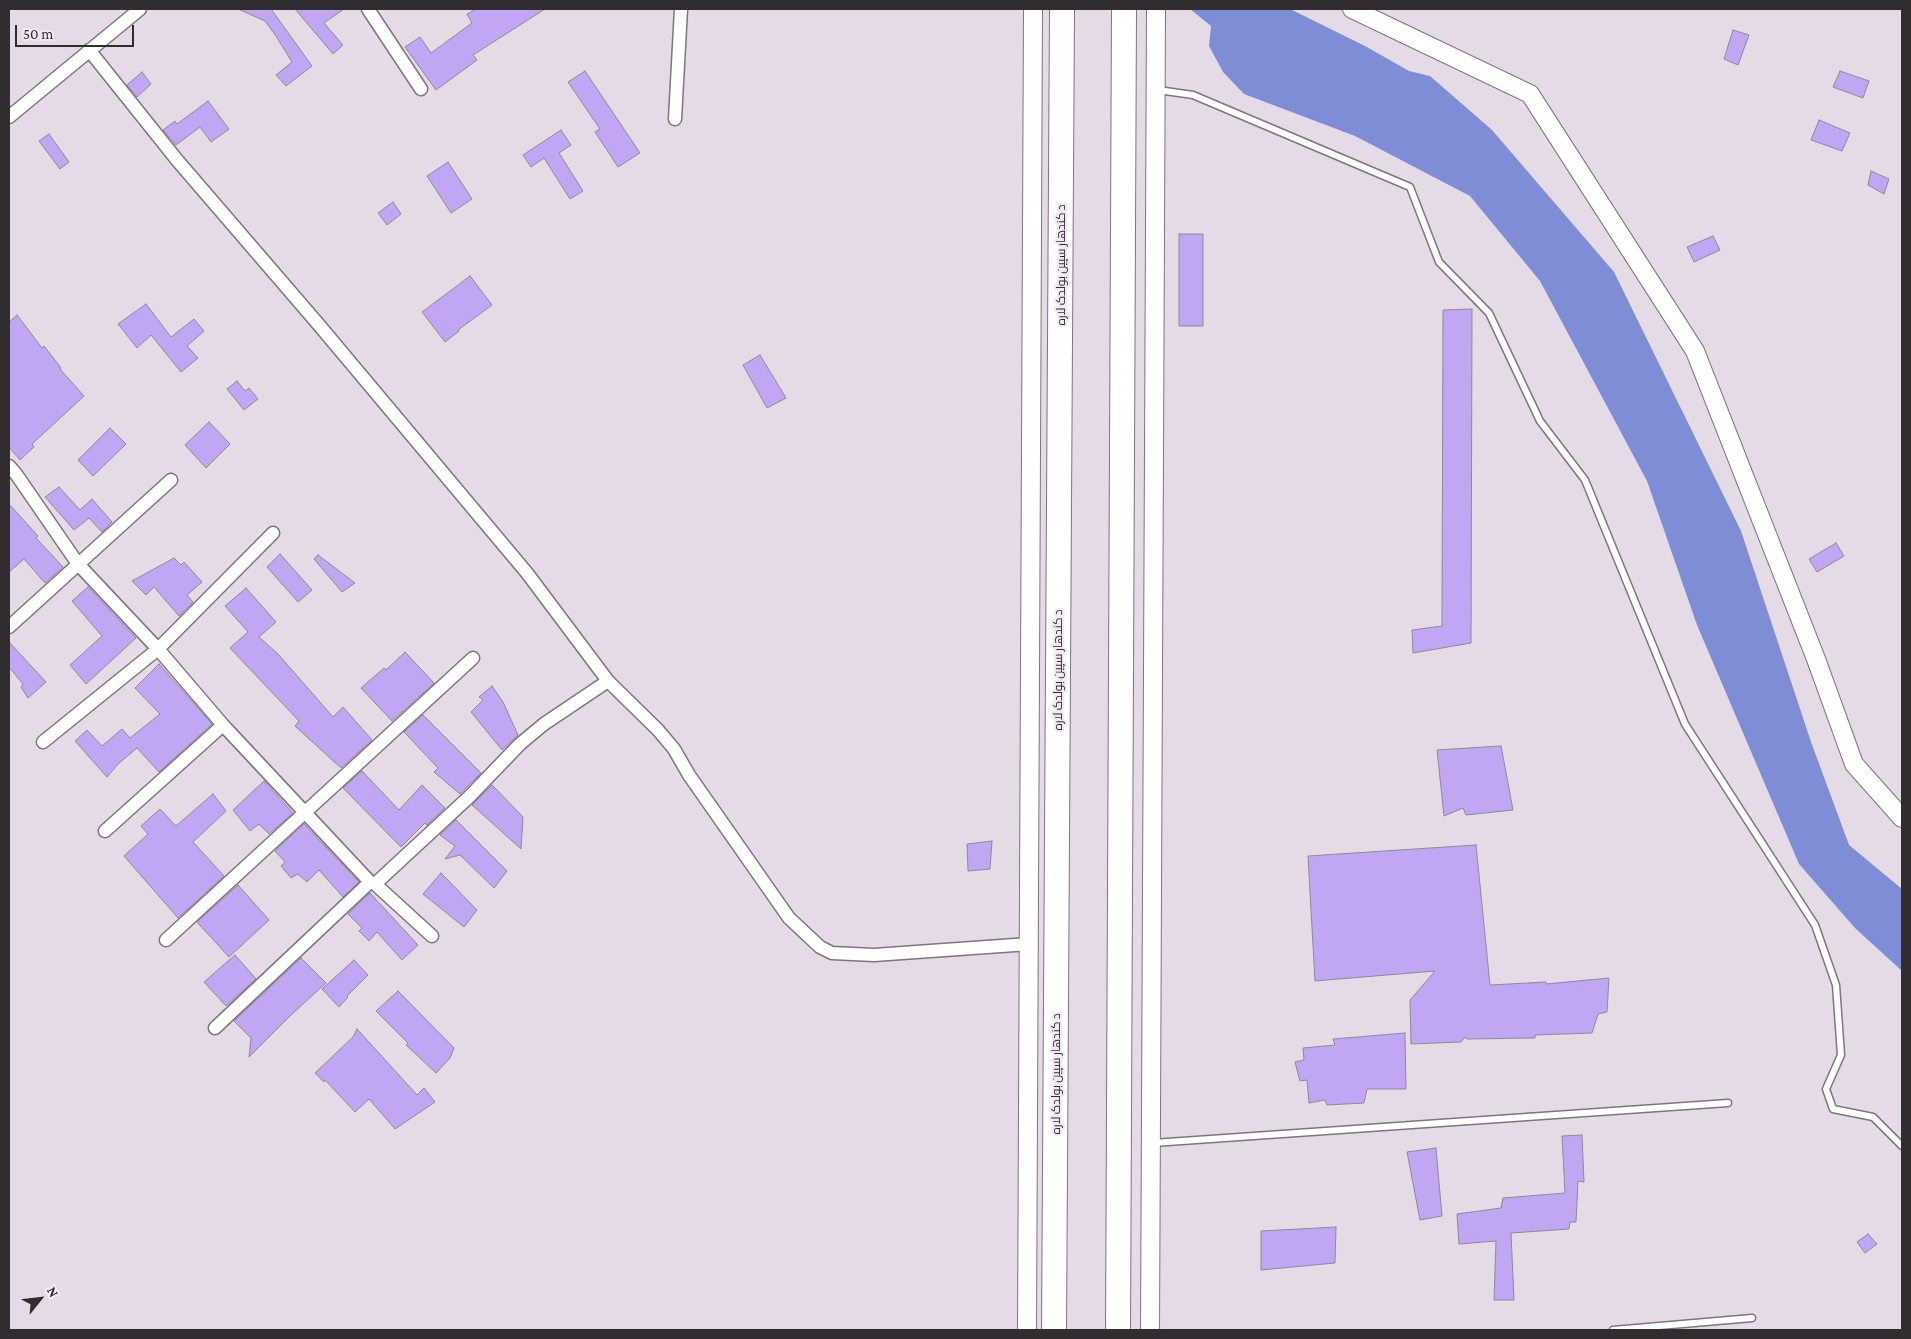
<!DOCTYPE html>
<html>
<head>
<meta charset="utf-8">
<style>
	body { margin:0 }
	#map { position:relative; width:1911px; height:1339px; overflow:hidden; background:#e5dbe6; font-family:"Crimson Pro",serif }
	canvas { display:block }
	.frame { position:absolute; inset:0; border:10px solid #302c30; pointer-events:none }
	.north { position:absolute; left:15px; top:1274px; width:50px; height:50px; -webkit-text-stroke:4px #f2e8f3; paint-order:stroke; rotate:61deg; font-size:14px; font-weight:700; line-height:20px; text-align:center; color:#302c30 }
	.north::after { content:''; display:block; margin:auto; width:18px; height:22px; background:#302c30; clip-path:polygon(50% 0,100% 100%,50% 72%,0 100%) }
	.scale { position:absolute; left:15px; top:25px; width:119px; height:22px; box-sizing:border-box; border:2px solid #302c30; border-top:0; padding-left:6px; font-size:15px; line-height:18px; white-space:nowrap; color:#302c30; -webkit-text-stroke:4px #f2e8f3; paint-order:stroke }
</style>
</head>
<body>
<div id="map">
<canvas width="1911" height="1339"></canvas>
<div class="frame"></div>
<div class="north">N</div>
<div class="scale">50 m</div>
</div>
<script>
const g = document.querySelector('canvas').getContext('2d');
g.lineJoin = 'round';
function paint(path, color) { g.fillStyle = color; g.fill(path, 'evenodd'); }
const poly = rows => new Path2D(rows.map(r => 'M' + r).join(''));
function stroke(path, color, width, dash) { g.strokeStyle = color; g.lineWidth = width; g.lineCap = dash ? 'butt' : 'round'; g.setLineDash(dash || []); g.stroke(path); }
function drawText(font, color, halo, rows, align = 'center') {
  g.font = font + ' "Crimson Pro",Cairo,serif'; g.lineWidth = 4.5; g.setLineDash([]); g.textBaseline = 'middle'; g.strokeStyle = halo; g.fillStyle = color; for (const [text, x, y, turn = 0] of rows) {
    g.save(); g.translate(x, y); g.rotate((+turn || 0) * Math.PI / 180); g.textAlign = isNaN(turn) ? turn : align; if (halo) g.strokeText(text, 0, 0); g.fillText(text, 0, 0); g.restore();
  }
}
paint(poly([
	[1190,9,1290,9,1365,46,1409,71,1430,76,1492,130,1614,272,1741,531,1811,742,1849,845,1902,889,1902,971,1855,928,1799,864,1697,625,1647,481,1540,281,1470,196,1355,136,1244,94,1223,72,1209,46,1211,26]
]), '#7f8dd7');
const building = poly([
	[238,9,271,9,312,66,286,86,276,75,292,62,276,36,265,21,238,9],
	[295,9,344,9,324,23,343,45,333,54,295,9],
	[476,9,545,9,473,55,477,60,436,90,405,47,420,37,431,53,472,23,467,14,476,9],
	[1733,30,1749,35,1738,65,1724,59,1733,30],
	[585,71,640,153,618,167,595,132,600,129,568,82,585,71],
	[1840,71,1869,81,1863,98,1833,87,1840,71],
	[142,72,151,84,137,97,127,85,142,72],
	[208,101,229,129,211,142,200,127,176,145,163,130,175,121,177,124,208,101],
	[1819,120,1850,133,1842,151,1811,140,1819,120],
	[561,130,571,145,559,153,583,191,570,199,544,158,531,167,523,155,561,130],
	[49,134,69,162,60,169,39,141,49,134],
	[448,162,472,199,451,213,427,176,448,162],
	[1871,171,1889,179,1884,194,1868,185,1871,171],
	[393,202,401,214,387,225,378,213,393,202],
	[1179,234,1203,234,1203,326,1179,326,1179,234],
	[1713,236,1720,250,1694,262,1687,247,1713,236],
	[470,276,492,305,458,330,459,331,445,342,422,312,470,276],
	[146,304,171,337,194,319,204,331,187,346,198,358,181,372,151,335,137,348,118,324,146,304],
	[1472,309,1471,643,1413,653,1412,630,1442,626,1443,310,1472,309],
	[17,315,42,348,44,346,61,368,60,369,84,396,32,444,34,447,20,460,9,447,9,322,17,315],
	[760,355,786,398,767,408,743,365,760,355],
	[237,381,245,391,249,388,258,399,244,410,227,389,237,381],
	[209,422,230,444,206,468,185,445,209,422],
	[110,428,126,444,93,476,78,460,110,428],
	[59,487,80,510,92,499,112,522,102,532,89,518,74,530,45,497,59,487],
	[9,504,38,536,36,538,63,567,45,583,24,559,9,572,9,504],
	[1836,543,1844,556,1817,572,1809,559,1836,543],
	[280,554,312,590,298,602,267,567,280,554],
	[318,555,355,583,342,592,314,559,318,555],
	[174,558,181,565,184,562,202,582,187,595,193,602,179,616,154,587,146,595,132,581,174,558],
	[88,587,136,638,86,684,70,665,102,636,72,601,88,587],
	[246,588,276,622,259,637,278,654,333,717,343,707,372,740,341,768,295,726,299,721,230,648,248,632,225,606,246,588],
	[9,642,46,682,28,698,21,687,23,684,9,667,9,642],
	[405,652,434,683,392,721,361,688,384,668,386,670,405,652],
	[159,664,212,724,159,772,137,748,118,764,107,777,75,741,87,730,102,746,122,729,130,738,160,714,135,688,159,664],
	[492,686,503,702,518,735,502,750,471,712,483,700,479,697,492,686],
	[423,715,481,773,460,794,434,772,438,768,404,732,423,715],
	[1501,746,1513,810,1466,815,1463,808,1444,816,1437,750,1501,746],
	[362,771,399,810,422,785,445,808,427,825,425,823,401,847,343,788,362,771],
	[264,781,293,813,269,834,259,824,250,831,233,810,264,781],
	[492,785,523,817,521,849,472,805,492,785],
	[213,794,226,811,193,842,224,876,178,918,124,856,148,834,141,826,160,809,176,826,213,794],
	[456,820,507,871,494,888,460,855,445,859,455,846,440,835,456,820],
	[304,824,359,882,343,897,319,870,307,882,298,874,291,878,281,866,285,862,275,851,304,824],
	[992,841,990,869,968,871,967,844,992,841],
	[1476,845,1490,985,1546,982,1546,984,1609,978,1607,1012,1598,1014,1592,1033,1535,1035,1535,1038,1467,1039,1465,1037,1461,1042,1411,1044,1410,1000,1435,971,1315,981,1308,856,1476,845],
	[441,873,477,910,464,927,423,894,441,873],
	[238,885,269,920,229,957,197,922,238,885],
	[370,893,418,945,402,960,377,932,369,941,359,931,362,928,348,914,370,893],
	[235,955,256,979,226,1006,204,982,235,955],
	[301,958,326,983,291,1015,249,1057,251,1038,234,1021,301,958],
	[354,960,368,975,347,996,348,997,339,1007,322,989,354,960],
	[398,991,454,1048,450,1058,436,1073,406,1045,408,1043,376,1011,398,991],
	[357,1029,417,1095,424,1088,435,1102,395,1129,369,1099,355,1112,325,1080,324,1082,315,1073,353,1037,357,1029],
	[1405,1033,1406,1089,1367,1089,1364,1103,1327,1105,1325,1100,1309,1103,1307,1080,1300,1081,1295,1062,1304,1060,1303,1048,1335,1045,1333,1039,1405,1033],
	[1582,1135,1584,1182,1578,1181,1576,1222,1570,1222,1569,1229,1511,1233,1514,1300,1494,1300,1496,1241,1459,1244,1457,1214,1501,1208,1503,1198,1565,1193,1562,1136,1582,1135],
	[1436,1148,1442,1216,1420,1220,1407,1152,1436,1148],
	[1336,1227,1335,1263,1261,1270,1261,1231,1336,1227],
	[1868,1234,1877,1244,1865,1253,1857,1242,1868,1234]
]);
paint(building, '#c0a6f3');
stroke(building, '#8d8a95', 1);
const lane = poly([
	[1158,90,1193,95,1410,187,1439,262,1489,313,1540,421,1585,480,1685,724,1815,925,1836,985,1841,1055,1826,1089,1833,1109,1873,1117,1902,1146],
	[1153,1143,1728,1103],
	[1613,1330,1752,1318]
]);
const street = poly([
	[368,9,421,89],
	[89,50,177,160,319,325,527,573,608,681,658,730,674,749,689,775,789,918,820,947,832,953,874,955,1029,944],
	[9,117,140,9],
	[675,119,681,9],
	[9,466,16,474,78,564,158,649,223,725,370,882,375,884,432,936],
	[9,627,171,480],
	[43,742,158,649,273,533],
	[105,831,223,725],
	[375,884,469,797,520,744,544,724,608,681],
	[166,940,473,658],
	[215,1028,370,882]
]);
const secondary = poly([
	[1352,9,1530,94,1695,351,1816,659,1854,764,1902,818],
	[1027,1330,1033,9],
	[1150,1330,1156,9]
]);
const highway = poly([
	[1054,1330,1062,9],
	[1118,1330,1124,9]
]);
stroke(lane, '#7e757f', 9);
stroke(street, '#7e757f', 15);
stroke(secondary, '#7e757f', 20);
stroke(highway, '#7e757f', 26);
stroke(lane, '#fff', 6);
stroke(street, '#fff', 12);
stroke(secondary, '#fff', 18);
stroke(highway, '#fff', 24);
drawText('12px', '#302c30', '#f2e8f3', [
	["د کندهار سپین بولدک لاره",1061,265,-90],
	["د کندهار سپین بولدک لاره",1058,670,-90],
	["د کندهار سپین بولدک لاره",1056,1074,-90]
]);
</script>
</body>
</html>
